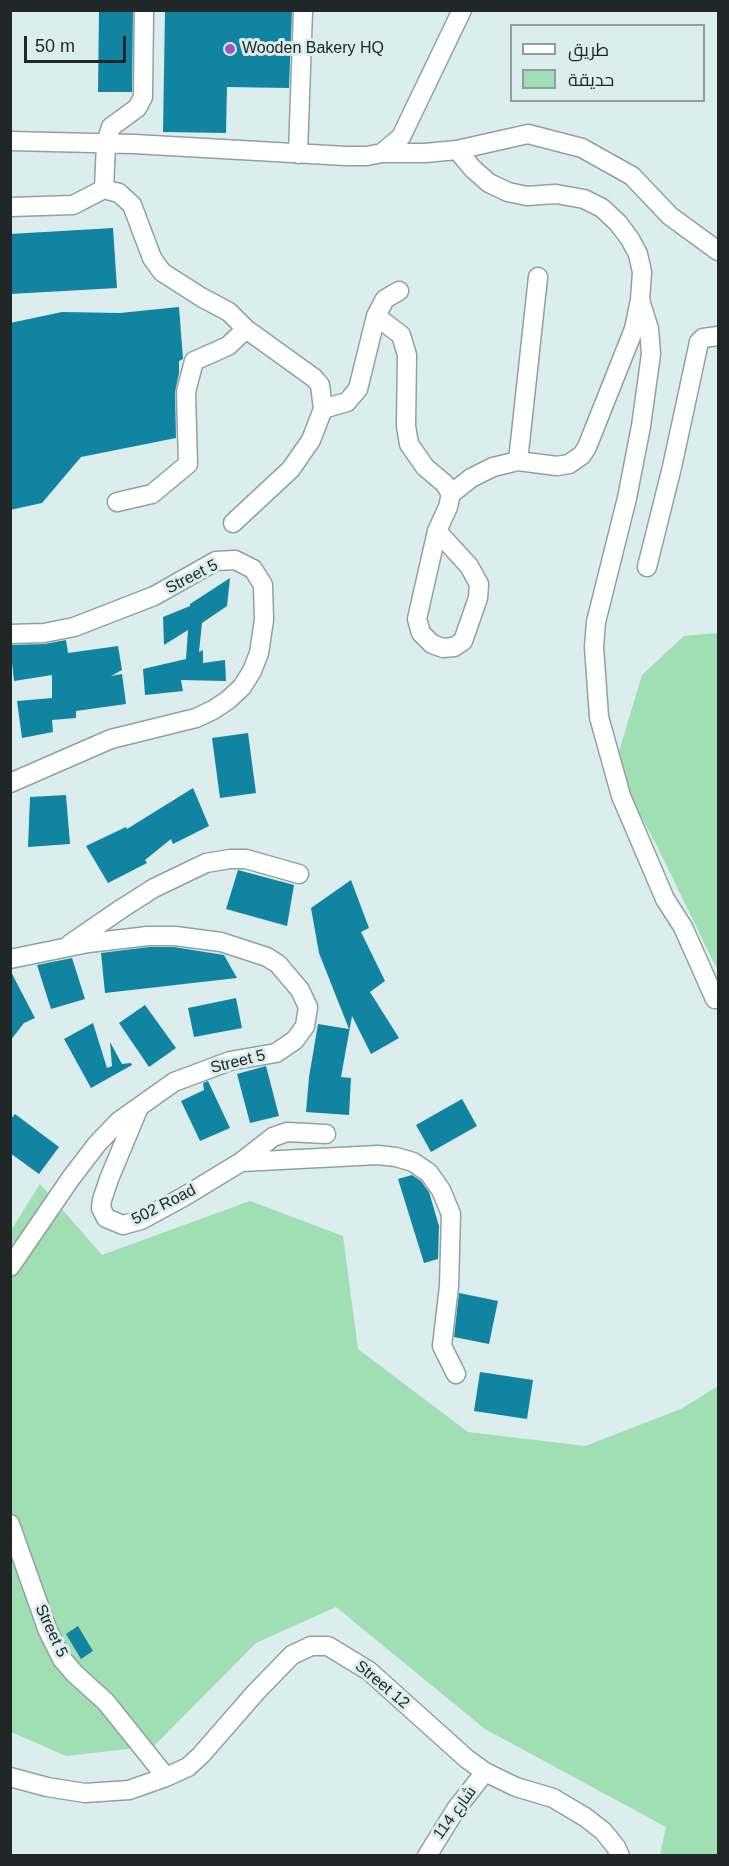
<!DOCTYPE html>
<html>
<head>
<meta charset="utf-8">
<style>
	body { margin:0 }
	#map { position:relative; width:729px; height:1866px; overflow:hidden; background:#dbeded; font-family:Arial,Cairo,sans-serif }
	canvas { display:block }
	.frame { position:absolute; inset:0; border:12px solid #212727; pointer-events:none }
	.legend { position:absolute; left:510px; top:24px; width:195px; height:78px; box-sizing:border-box; background:#dbeded; border:2px solid #919e9e; margin:0; padding:8px 10px; list-style:none; font-size:18px; color:#212727 }
	.legend li { display:flex; align-items:center; gap:12px; height:30px }
	.legend b { width:30px; border:2px solid #919e9e }
	.scale { position:absolute; left:24px; top:36px; width:102px; height:27px; box-sizing:border-box; border:3px solid #212727; border-top:0; padding-left:8px; font-size:18px; line-height:21px; white-space:nowrap; color:#212727; -webkit-text-stroke:4px #dbeded; paint-order:stroke }
</style>
</head>
<body>
<div id="map">
<canvas width="729" height="1866"></canvas>
<div class="frame"></div>
<ul class="legend">
<li><b style="height:8px;background:#fff"></b>طريق</li>
<li><b style="height:16px;background:#a0deb3"></b>حديقة</li>
</ul>
<div class="scale">50 m</div>
</div>
<script>
const g = document.querySelector('canvas').getContext('2d');
g.lineJoin = 'round';
function paint(path, color) { g.fillStyle = color; g.fill(path, 'evenodd'); }
const poly = rows => new Path2D(rows.map(r => 'M' + r).join(''));
function stroke(path, color, width, dash) { g.strokeStyle = color; g.lineWidth = width; g.lineCap = dash ? 'butt' : 'round'; g.setLineDash(dash || []); g.stroke(path); }
function drawText(font, color, halo, rows, align = 'center') {
  g.font = font + ' Arial,Cairo,sans-serif'; g.lineWidth = 6; g.setLineDash([]); g.textBaseline = 'middle'; g.strokeStyle = halo; g.fillStyle = color; for (const [text, x, y, turn = 0] of rows) {
    g.save(); g.translate(x, y); g.rotate((+turn || 0) * Math.PI / 180); g.textAlign = isNaN(turn) ? turn : align; if (halo) g.strokeText(text, 0, 0); g.fillText(text, 0, 0); g.restore();
  }
}
paint(poly([
	[718,633,718,971,656,844,614,768,642,675,684,636],
	[40,1184,102,1255,250,1201,343,1236,358,1349,468,1432,585,1446,681,1409,718,1386,718,1855,660,1855,666,1827,485,1729,336,1607,256,1643,154,1746,66,1756,11,1732,10,1232]
]), '#a0deb3');
paint(poly([
	[99,10,133,10,132,92,98,92],
	[165,10,292,10,289,88,227,87,226,133,163,132],
	[113,228,117,288,10,294,10,234],
	[179,307,183,359,179,361,179,373,175,392,176,438,81,457,42,503,10,510,10,323,62,312,120,313],
	[230,578,227,606,202,623,199,652,203,650,203,663,225,660,226,681,181,680,183,691,145,695,143,669,186,659,188,630,164,645,163,617,190,606,190,604],
	[66,640,68,653,118,646,122,670,111,676,122,674,126,704,76,711,76,718,52,720,53,732,22,738,17,701,52,698,52,675,14,681,10,645,45,644],
	[248,733,256,793,220,798,212,738],
	[193,788,209,826,173,844,171,839,145,860,147,863,108,883,86,846,126,827,127,829],
	[66,795,70,844,28,847,30,797],
	[238,870,294,885,287,926,226,909],
	[351,880,369,928,361,932,385,981,370,992,399,1038,371,1054,352,1016,341,1077,351,1078,349,1115,306,1112,309,1077,318,1024,349,1029,319,953,311,908],
	[149,947,174,947,224,955,237,978,105,993,101,953],
	[72,958,85,999,51,1009,37,965],
	[10,970,35,1018,24,1023,10,1041],
	[236,998,242,1028,194,1037,188,1008],
	[145,1005,176,1048,149,1067,119,1023],
	[93,1023,107,1068,112,1066,110,1042,122,1064,131,1063,132,1065,91,1088,64,1039],
	[266,1066,279,1116,250,1123,237,1074],
	[208,1081,230,1128,200,1141,181,1101,204,1090,203,1083],
	[462,1099,477,1126,431,1152,416,1125],
	[15,1114,59,1147,39,1174,10,1153,10,1120],
	[412,1175,421,1181,429,1192,439,1226,438,1259,424,1263,398,1179],
	[459,1293,498,1301,489,1344,454,1337],
	[480,1372,533,1380,527,1419,474,1411],
	[78,1626,93,1651,81,1659,66,1634]
]), '#1184a1');
const minor = poly([
	[10,141,134,144,346,156,367,156,382,153,401,137,462,10],
	[382,153,425,153,457,150,528,134,582,148,632,176,670,216,718,251],
	[298,154,303,10],
	[104,189,119,193,132,205,152,258,162,272,201,297,229,312,246,329,228,346,194,361,186,392,188,464,152,494,117,502],
	[10,207,73,205,104,189,106,143,111,127,137,108,143,97,144,10],
	[640,300,649,329,651,354,641,426,627,498,596,622,594,647,599,717,621,796,665,899,683,927,715,999],
	[376,316,401,335,407,355,406,426,409,444,425,467,445,484,451,494,448,507,437,531,417,619,421,633,432,644,443,648,454,647,463,641,478,598,479,584,469,566,437,531],
	[323,409,347,402,358,389,376,316,385,299,399,291],
	[518,461,538,277],
	[451,494,471,478,493,467,518,461,557,466,569,464,582,455,587,447,634,329,640,300,642,272,638,254,630,239,618,223,602,208,584,199,556,194,527,196,508,192,489,183,473,169,457,150],
	[233,523,291,469,311,440,323,409,320,385,314,378,246,329],
	[647,567,672,467,699,342,703,338,718,336],
	[10,634,44,633,74,627,154,596,216,561,235,560,253,569,263,585,264,620,259,653,252,671,242,687,228,700,213,710,196,718,111,739,10,783],
	[70,944,121,909,154,888,206,863,230,859,246,859,299,874],
	[10,959,88,943,148,936,175,936,221,942,267,957,278,964,300,990,308,1007,305,1026,295,1040,276,1053,230,1061,174,1082,119,1121,97,1144,71,1178,10,1267],
	[139,1107,109,1179,102,1200,101,1208,106,1218,123,1225,141,1220,185,1196,241,1162,273,1137,287,1132,326,1134],
	[241,1162,378,1155,396,1157,413,1162,429,1173,441,1190,451,1214,449,1286,442,1346,456,1374],
	[10,1524,48,1631,62,1659,75,1674,106,1702,166,1777],
	[10,1777,47,1787,85,1793,129,1790,166,1777,188,1767,201,1755,256,1692,292,1655,311,1646,328,1646,369,1671,467,1759,485,1772,516,1787,553,1798,585,1817,603,1831,616,1847,620,1856],
	[427,1856,456,1809,485,1772]
]);
stroke(minor, '#91a1a2', 21);
stroke(minor, '#fff', 18);
for (const [x, y, r, color] of [
	[230,49,6,"#9e54c7"]
]) { const dot = new Path2D(); dot.arc(x, y, r, 0, 2 * Math.PI); g.fillStyle = color; g.fill(dot); stroke(dot, '#dbeded', 2); }
drawText('16px', '#212727', '#dbeded', [
	["Wooden Bakery HQ",242,49]
], 'left');
drawText('16px', '#212727', '#dbeded', [
	["Street 5",192,577,-27],
	["Street 5",238,1062,-14],
	["502 Road",164,1205,-27],
	["Street 5",51,1631,65],
	["Street 12",382,1685,40],
	["شارع 114",455,1813,-54]
]);
</script>
</body>
</html>
